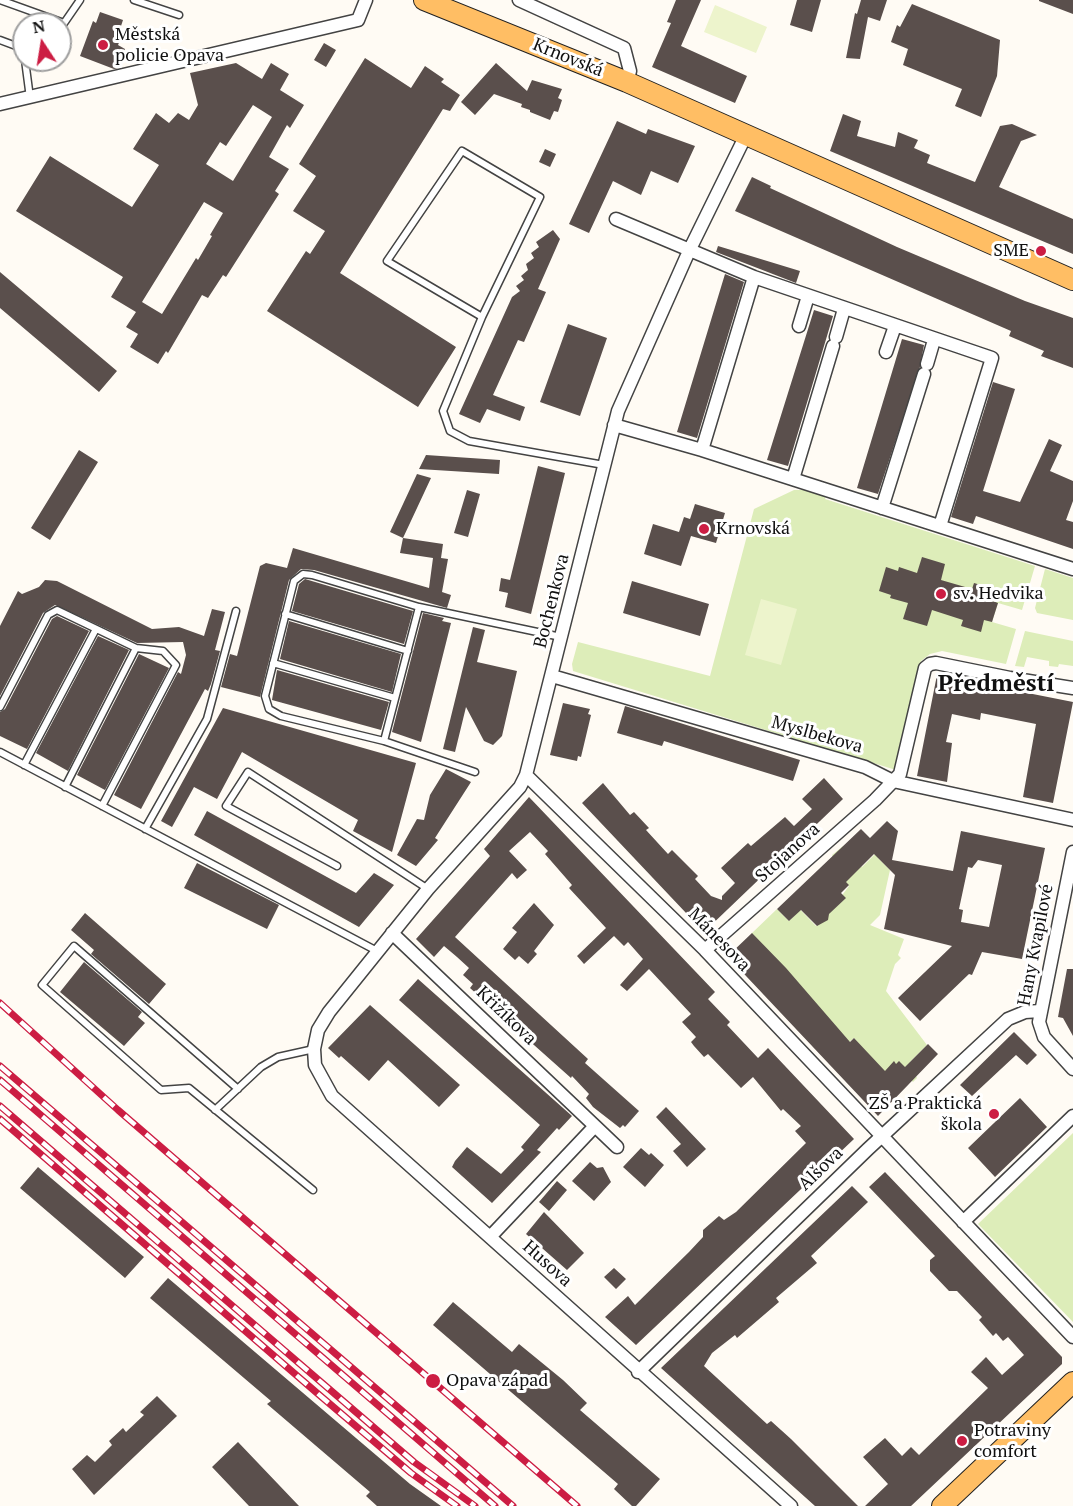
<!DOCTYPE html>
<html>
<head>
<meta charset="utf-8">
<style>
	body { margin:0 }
	#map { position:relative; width:1073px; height:1506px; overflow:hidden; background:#fffbf4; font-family:"PT Serif",serif }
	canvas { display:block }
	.north { position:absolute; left:12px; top:12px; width:60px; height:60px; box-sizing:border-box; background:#fff; border:2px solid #9f9f9f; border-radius:50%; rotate:348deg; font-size:16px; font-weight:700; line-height:24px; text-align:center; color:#101010 }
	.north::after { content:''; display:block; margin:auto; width:21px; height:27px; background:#cc1d43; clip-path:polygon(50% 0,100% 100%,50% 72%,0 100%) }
</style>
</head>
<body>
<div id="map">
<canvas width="1073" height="1506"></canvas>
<div class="north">N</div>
</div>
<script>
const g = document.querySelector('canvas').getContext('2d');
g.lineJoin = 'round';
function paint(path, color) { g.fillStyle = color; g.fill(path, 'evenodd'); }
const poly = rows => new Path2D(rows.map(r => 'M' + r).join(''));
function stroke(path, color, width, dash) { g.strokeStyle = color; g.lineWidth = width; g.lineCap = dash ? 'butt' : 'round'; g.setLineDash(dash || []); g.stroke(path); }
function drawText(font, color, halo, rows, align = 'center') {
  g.font = font + ' "PT Serif",serif'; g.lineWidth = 6; g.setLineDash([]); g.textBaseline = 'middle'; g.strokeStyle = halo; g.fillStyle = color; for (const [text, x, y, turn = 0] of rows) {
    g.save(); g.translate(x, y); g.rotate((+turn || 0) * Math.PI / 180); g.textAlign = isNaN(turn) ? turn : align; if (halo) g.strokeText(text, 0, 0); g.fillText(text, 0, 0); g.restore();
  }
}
paint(poly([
	[794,490,827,490,825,499,1035,566,1022,610,998,603,992,622,1016,629,1006,664,942,651,930,654,921,661,905,746,896,770,573,671,572,664,578,642,710,676,754,509],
	[1045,569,1073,578,1073,620,1037,613,1035,608],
	[1025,631,1073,641,1073,666,1059,664,1058,667,1049,666,1049,661,1027,657,1024,667,1015,666],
	[843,846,862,867,877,852,878,858,890,870,880,915,870,925,904,939,898,955,901,958,895,964,886,991,927,1045,910,1062,917,1078,913,1082,903,1072,899,1062,877,1081,859,1044,854,1038,849,1042,751,934,777,909,789,921,795,915,789,898,816,926,823,921,849,886,842,878,832,855],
	[1073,1133,1073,1322,978,1224]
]), '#ddedb9');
paint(poly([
	[715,5,767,27,756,53,704,32],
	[761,599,797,609,781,665,745,655]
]), '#edf4cc');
paint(poly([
	[676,0,701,0,681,46,747,76,735,103,652,67,671,23,667,22],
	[797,0,821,0,812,32,790,25],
	[861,0,887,0,880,21,868,17,860,59,846,58,855,13,857,14],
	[1039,0,1073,0,1073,14,1039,1],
	[912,4,1000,40,997,76,981,117,955,106,962,89,903,65,908,49,891,42,897,25,900,27],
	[100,12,123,20,119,32,123,33,118,45,125,49,118,68,114,69,80,56,93,21,96,23],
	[324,43,336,50,326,67,314,60],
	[365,58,411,88,425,66,444,79,441,82,460,95,450,111,443,109,340,273,456,347,418,407,267,311,306,251,310,254,325,231,293,211,316,176,299,164],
	[236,63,262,79,271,63,289,74,280,90,304,105,290,128,287,125,269,157,289,169,275,191,279,194,226,277,223,275,208,298,202,295,168,353,166,351,158,364,130,347,138,334,126,327,136,312,111,297,123,277,16,211,50,156,132,207,159,165,133,149,156,113,169,123,178,113,189,120,198,105,190,73],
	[253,105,272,117,233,181,206,164,220,142,226,146],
	[204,202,223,213,210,235,212,236,198,260,196,258,162,314,142,302],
	[496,63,527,91,532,80,562,89,558,98,562,100,558,112,554,111,550,120,530,112,530,110,521,107,522,104,494,94,475,115,461,102],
	[843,114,861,121,857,136,895,147,898,132,918,140,914,148,930,155,927,163,975,182,1000,126,1012,124,1037,135,1021,141,999,187,1073,219,1073,254,830,151],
	[617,121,646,134,648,129,695,146,678,183,651,171,641,195,613,181,589,233,569,224],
	[545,149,556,154,550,167,539,162],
	[752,177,771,186,770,188,897,247,1025,301,1073,318,1073,368,1041,356,1044,351,1009,336,1011,331,735,211],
	[553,230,560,239,538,289,546,292,524,342,518,340,493,395,525,407,520,421,487,409,480,423,459,414,512,297,520,291,516,286,524,280,521,276,528,270,526,264,534,258,531,253,539,247,536,242],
	[718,246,800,271,796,283,716,252],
	[0,272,117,371,99,392,0,308],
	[725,274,744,282,697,438,677,432],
	[814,310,833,316,788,466,767,460],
	[568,324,607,338,580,416,540,402],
	[902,339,924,345,920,367,878,494,857,488],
	[993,382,1015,389,983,491,1020,502,1049,439,1062,445,1050,471,1073,481,1073,501,1066,520,1073,522,1073,549,976,516,973,524,951,517],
	[79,450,98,462,50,540,31,528],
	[426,455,500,460,499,474,419,469],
	[538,466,565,473,531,614,505,607,508,593,499,591,501,578,510,580],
	[417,474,431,478,403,538,443,544,441,558,448,559,442,592,451,595,447,608,314,570,301,569,289,580,260,697,221,687,230,654,237,656,260,566,266,563,287,568,293,548,429,588,433,558,400,553,403,538,390,532],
	[467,490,480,494,468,537,454,533],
	[695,504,725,513,716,543,691,536,681,566,644,554,653,524,679,532,684,517,690,519],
	[922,557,945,564,941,580,972,589,974,583,994,589,990,600,998,603,992,622,984,620,981,632,961,626,963,620,932,610,927,626,903,619,908,603,890,598,891,595,879,591,886,567,898,571,899,567,917,573],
	[305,579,413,611,404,644,292,611,299,584],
	[45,580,57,581,152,629,179,627,204,636,212,609,225,612,215,650,220,651,211,684,208,691,205,689,141,809,114,795,178,672,181,674,186,655,183,642,137,643,55,605,43,613,0,696,0,626,18,591,22,594,39,587],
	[632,581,709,604,700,636,623,613],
	[423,613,444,618,442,621,451,623,421,742,392,732],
	[57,616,89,631,27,749,0,736,0,712,5,709,52,619],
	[289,621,401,654,392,692,280,659],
	[473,627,485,630,477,662,517,671,502,736,493,745,484,741,466,707,455,752,443,749],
	[98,636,129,650,68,771,36,753],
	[139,654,169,668,105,790,77,775],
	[277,670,389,702,381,730,272,700],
	[937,675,1073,702,1053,803,1023,797,1036,724,981,713,980,720,952,714,946,742,952,743,947,782,917,776],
	[563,703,590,709,588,714,591,715,581,757,578,756,577,761,550,755],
	[625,706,800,760,793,781,664,741,662,746,617,733],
	[223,708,416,763,392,852,353,831,358,820,242,752,217,799,194,787,172,827,161,821],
	[446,769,471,782,435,838,438,840,416,866,397,855,417,819,424,820,430,795],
	[824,778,843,799,704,932,582,803,603,783,630,815,634,812,649,828,646,830,668,854,672,850,698,876,695,879,711,896,722,900,722,896,735,883,721,868,748,843,751,846,785,817,794,826,812,809,802,799],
	[529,797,715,992,708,999,730,1022,727,1025,758,1058,768,1048,854,1139,636,1345,605,1317,628,1296,635,1305,689,1252,703,1237,703,1230,719,1216,724,1220,736,1212,806,1143,795,1131,801,1126,783,1109,781,1111,753,1077,741,1088,708,1054,704,1057,694,1046,691,1042,696,1037,682,1022,691,1014,649,969,627,991,620,985,643,959,628,942,624,946,614,936,584,964,577,956,606,928,569,888,572,885,545,854,548,851,530,832,509,851,527,870,517,879,512,873,455,937,588,1059,585,1063,639,1111,625,1127,623,1125,620,1128,593,1107,586,1098,589,1094,572,1076,571,1078,470,988,473,984,463,975,469,968,457,957,444,946,434,957,416,939,490,856,484,849],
	[207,811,356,893,374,873,394,885,359,927,194,835],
	[887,821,898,831,892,860,953,871,961,831,1045,848,1022,959,982,952,972,975,969,974,920,1021,898,998,952,946,884,929,895,875,874,854,846,882,849,885,841,893,846,898,829,914,828,920,817,926,801,910,789,921,777,909,861,829,870,838],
	[978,860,1002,865,989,927,961,922,963,910,959,909,968,867,972,868],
	[197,863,279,905,267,929,184,888],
	[534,903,554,925,534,951,537,954,528,964,519,956,515,960,503,949,517,932,512,928],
	[85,913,166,984,149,1004,91,954,94,950,71,930],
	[752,933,786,968,850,1042,854,1038,885,1071,894,1061,896,1064,899,1061,905,1067,928,1044,938,1054,878,1116,730,959,730,954],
	[84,962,142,1012,138,1017,145,1023,124,1046,60,992],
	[1067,969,1073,969,1073,1036,1063,1018,1058,1017],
	[418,979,572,1116,559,1130,557,1128,537,1150,541,1152,492,1203,452,1167,455,1161,467,1147,501,1174,524,1150,521,1147,540,1125,399,1000],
	[370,1005,460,1085,439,1107,388,1060,369,1081,341,1056,339,1058,328,1048],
	[1014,1032,1037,1055,1027,1065,1016,1055,972,1096,960,1085],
	[1020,1098,1047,1127,995,1177,968,1148],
	[666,1107,706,1149,687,1167,673,1151,681,1144,656,1117],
	[641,1148,649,1155,651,1153,664,1165,645,1187,623,1167],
	[590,1162,597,1168,603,1167,611,1182,594,1201,572,1181],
	[38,1167,144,1257,125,1278,20,1188],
	[885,1172,1062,1357,1062,1364,911,1506,865,1506,888,1484,863,1457,885,1438,902,1456,911,1447,919,1455,988,1388,971,1372,986,1357,1002,1375,1024,1355,1008,1337,1003,1341,996,1333,993,1336,979,1320,982,1317,957,1291,949,1291,930,1271,930,1260,935,1256,869,1187],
	[557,1181,567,1190,549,1211,539,1202],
	[852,1186,868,1202,811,1256,817,1263,776,1298,779,1302,737,1338,735,1335,712,1353,704,1366,767,1424,771,1421,791,1439,858,1506,815,1506,661,1368],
	[544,1212,584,1253,567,1270,526,1234],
	[614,1268,626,1279,616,1289,604,1277],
	[168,1278,410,1484,441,1506,377,1506,366,1496,370,1492,267,1404,271,1401,150,1298],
	[453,1302,512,1352,519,1344,563,1380,587,1403,580,1410,660,1479,636,1506,632,1506,614,1489,618,1484,433,1325],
	[157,1396,177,1416,94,1495,72,1469,87,1455,95,1462,112,1445,109,1441,123,1428,126,1432,144,1415,140,1412],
	[238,1442,299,1506,249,1506,212,1467]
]), '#5a4f4c');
const lane = poly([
	[0,0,64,23],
	[134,0,179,15],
	[60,29,80,0],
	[0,40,24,49],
	[25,60,30,98],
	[482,317,387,261,462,151,540,197,482,317,443,411,450,431,469,441,604,465],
	[285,614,408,651],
	[273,663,395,698],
	[0,707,48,615,57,610,136,648,163,651,176,665,102,806],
	[384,741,281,716,269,709,265,696,294,581,303,574,312,575,419,607],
	[0,752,377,951],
	[24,765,96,629],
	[475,772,384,741,419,607,561,637],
	[65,787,136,648],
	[145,829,207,719,236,611],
	[337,866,226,806,248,772,428,889],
	[238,1089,74,946,42,985,161,1090,189,1088,313,1190],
	[215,1110,261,1067,278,1057,314,1049]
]);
const street = poly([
	[519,0,624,48,630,71,627,82],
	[0,104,358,20,366,0],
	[746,135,689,251,618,411,526,775,520,787,428,889,329,1012,318,1030,314,1049,315,1065,332,1096,791,1506],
	[616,219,754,277,992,358,940,526],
	[799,326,808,296],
	[836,337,844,309],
	[886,352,895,326],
	[927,364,934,340],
	[614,425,702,450,1073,569],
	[702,450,754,277],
	[793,479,833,346],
	[882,508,924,374],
	[552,676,865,767,893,781,1073,820],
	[526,775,705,950,1073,1337],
	[1073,852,1039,1022,1044,1037,1073,1069],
	[392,933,595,1126,490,1237],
	[705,950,875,800,900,774,925,668,930,664,936,663,1010,678,1073,688],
	[595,1126,617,1147],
	[963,1222,1073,1116],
	[638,1372,868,1149,1008,1019,1025,1012,1040,1011]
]);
const primary = poly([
	[424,0,627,82,1073,280],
	[942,1506,1073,1382]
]);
stroke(lane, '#434343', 9);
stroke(street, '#434343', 15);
stroke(primary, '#212121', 22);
stroke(lane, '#fff', 6);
stroke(street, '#fff', 12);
stroke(primary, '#ffbe64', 20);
const rail = poly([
	[0,1003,118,1110,577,1506],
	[0,1066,513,1506],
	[0,1080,495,1506],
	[0,1106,414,1462,475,1506],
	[0,1119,317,1393,411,1473,457,1506]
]);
stroke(rail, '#cc1d43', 7);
stroke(rail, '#fff', 4.5, [14]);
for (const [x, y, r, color] of [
	[103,45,6,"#cc1d43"],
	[1041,251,6,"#cc1d43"],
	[704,529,6,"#cc1d43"],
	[941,594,6,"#cc1d43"],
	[994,1114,6,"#cc1d43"],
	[433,1381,8,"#cc1d43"],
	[962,1441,6,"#cc1d43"]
]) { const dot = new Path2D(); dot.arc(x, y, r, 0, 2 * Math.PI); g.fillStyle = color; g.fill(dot); stroke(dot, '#fff', 2); }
drawText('18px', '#101010', '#fff', [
	["Městská",115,35],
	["policie Opava",115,56],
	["SME",1029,251,"right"],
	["Krnovská",716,529],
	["sv. Hedvika",953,594],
	["ZŠ a Praktická",982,1104,"right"],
	["škola",982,1125,"right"],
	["Opava západ",446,1381],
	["Potraviny",974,1431],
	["comfort",974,1452]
], 'left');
drawText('18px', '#101010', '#fff', [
	["Krnovská",568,58,22],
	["Bochenkova",552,601,-76],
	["Myslbekova",817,735,16],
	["Stojanova",788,853,-42],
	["Mánesova",719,940,46],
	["Hany Kvapilové",1036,945,-79],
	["Křižíkova",506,1016,44],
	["Alšova",821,1169,-44],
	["Husova",547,1264,42]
]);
drawText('bold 24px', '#101010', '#fff', [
	["Předměstí",996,684]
]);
</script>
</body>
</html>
